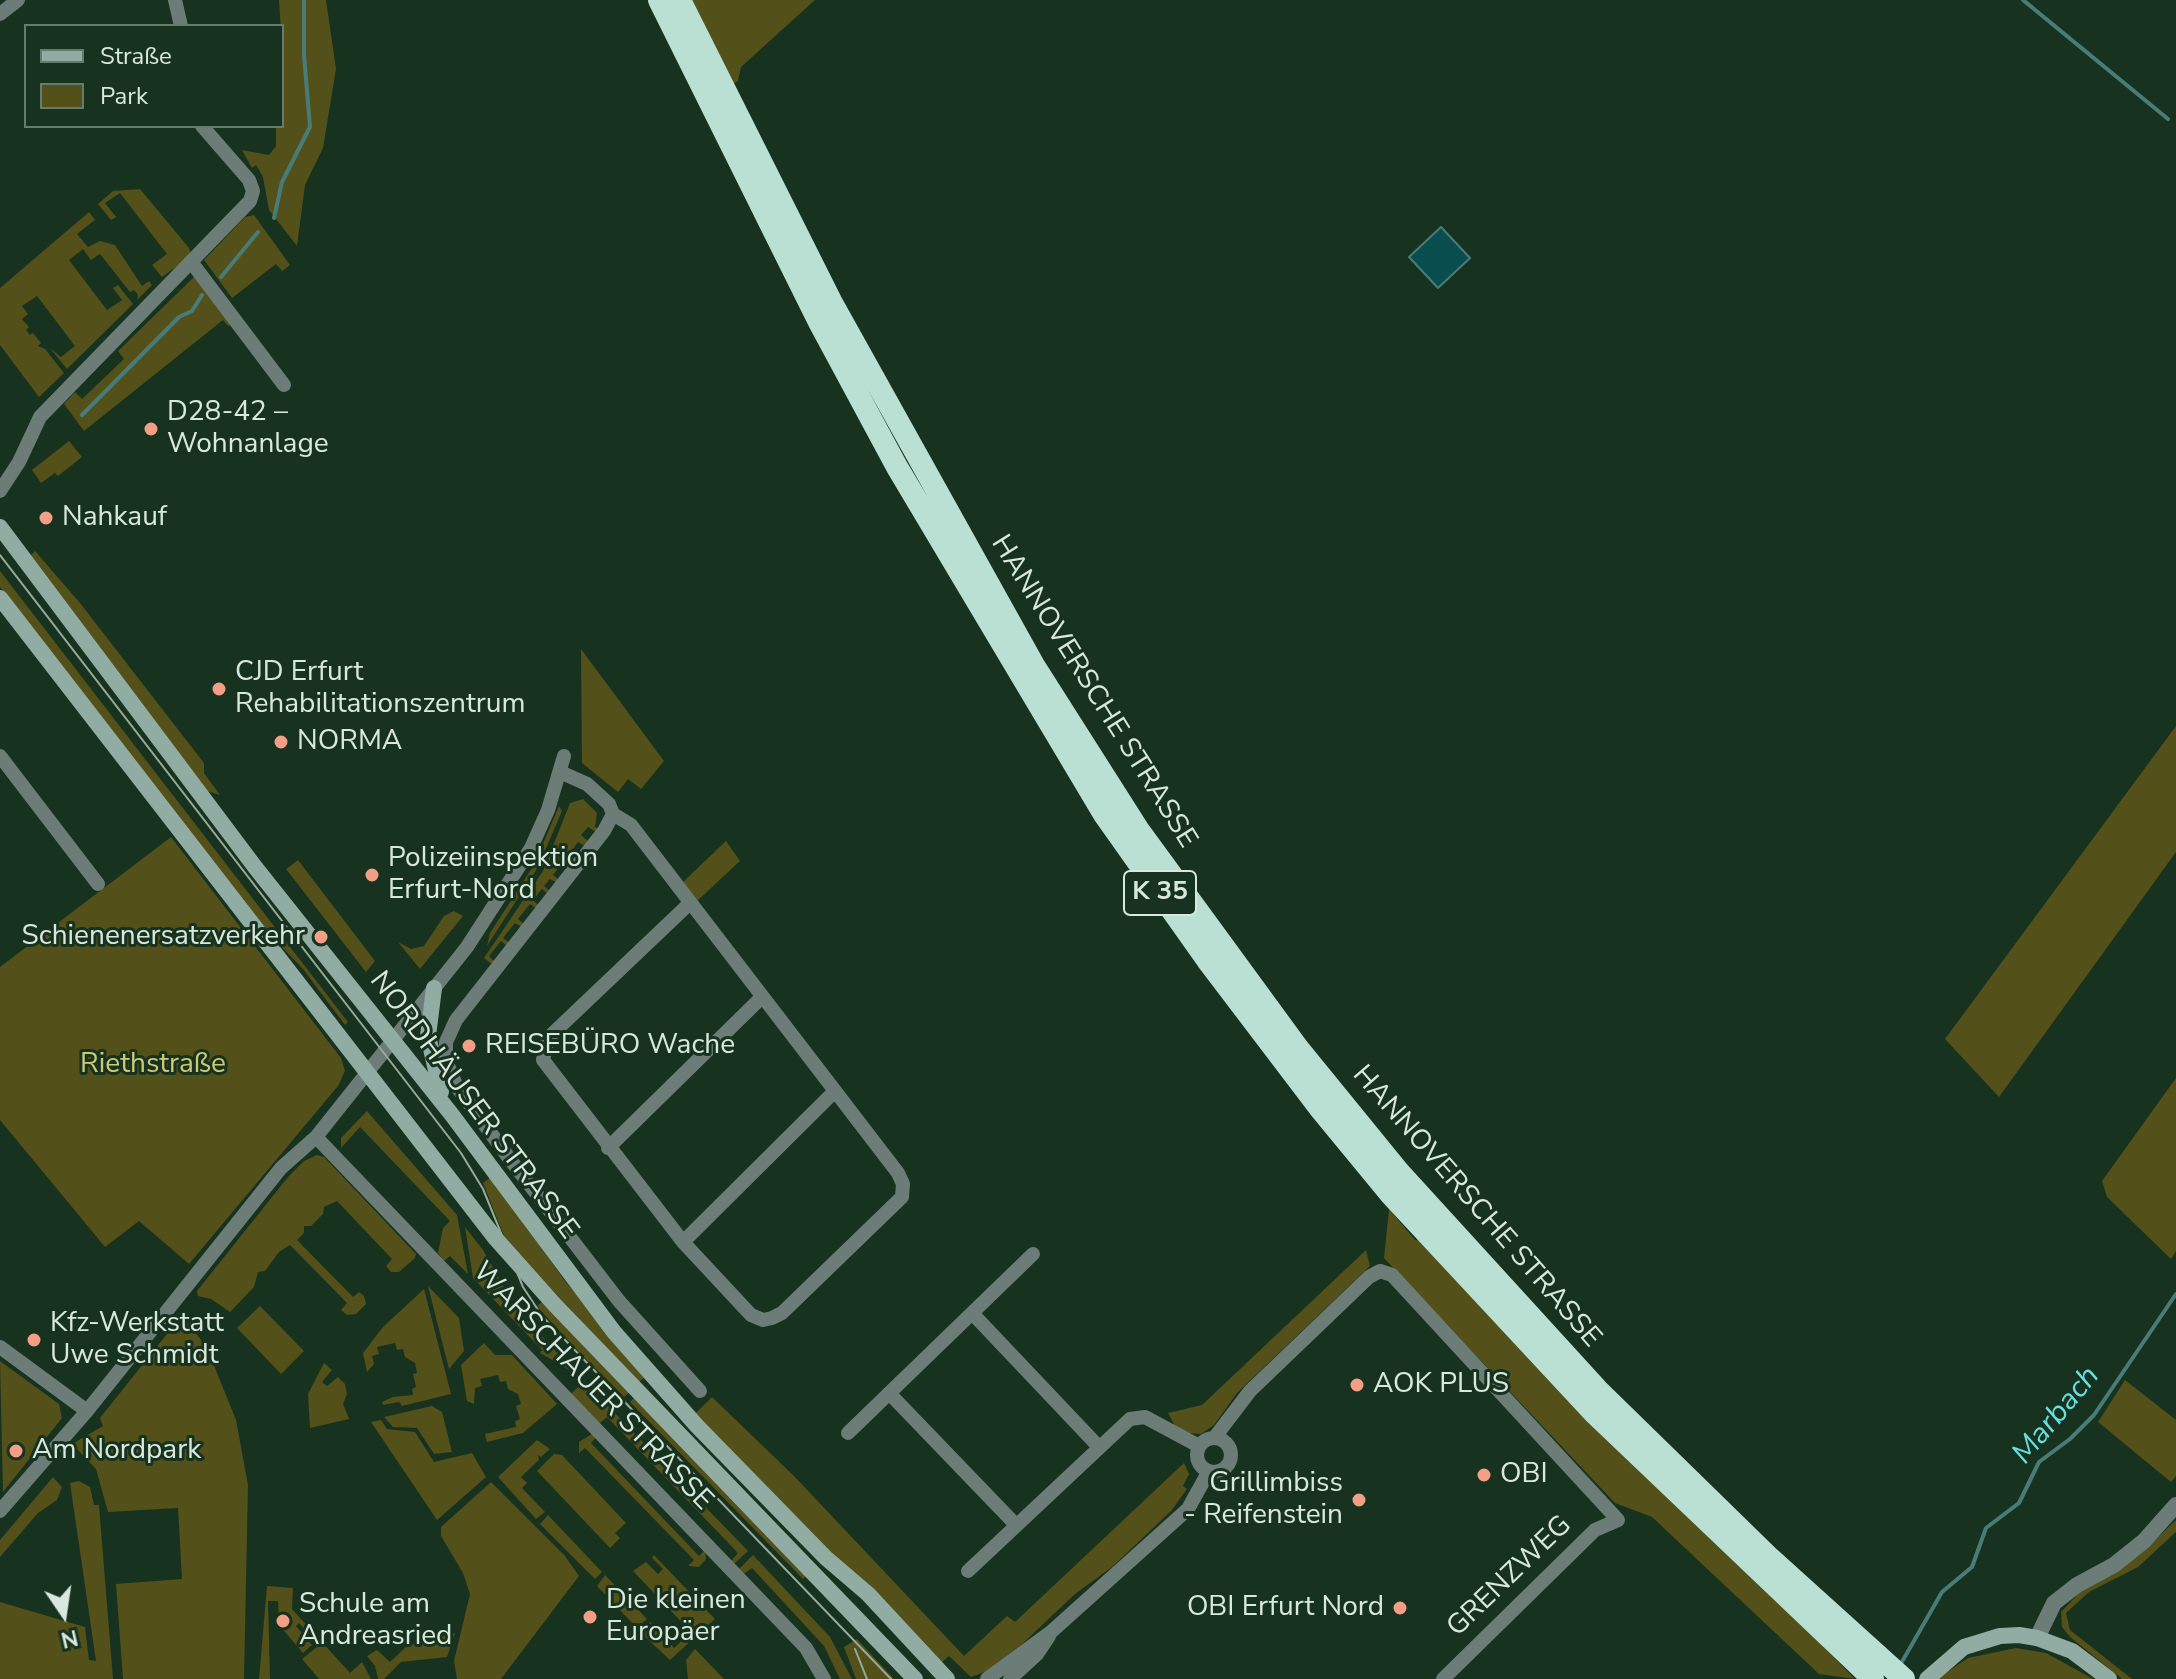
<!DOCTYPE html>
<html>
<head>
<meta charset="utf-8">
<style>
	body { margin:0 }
	#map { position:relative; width:2176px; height:1679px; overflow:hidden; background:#17321f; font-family:"Nunito Sans",sans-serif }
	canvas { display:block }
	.legend { position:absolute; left:24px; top:24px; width:260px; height:104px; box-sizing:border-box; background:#17321f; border:2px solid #657b6b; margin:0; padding:10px 14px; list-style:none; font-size:24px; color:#d9e8dc }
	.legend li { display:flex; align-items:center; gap:16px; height:40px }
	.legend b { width:40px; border:2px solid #657b6b }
	.north { position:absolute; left:24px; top:1575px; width:80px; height:80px; -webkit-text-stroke:6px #17321f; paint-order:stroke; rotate:167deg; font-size:22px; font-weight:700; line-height:32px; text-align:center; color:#d9e8dc }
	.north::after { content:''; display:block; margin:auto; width:28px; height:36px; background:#d9e8dc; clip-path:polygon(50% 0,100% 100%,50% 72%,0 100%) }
</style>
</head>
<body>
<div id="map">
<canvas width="2176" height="1679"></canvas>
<ul class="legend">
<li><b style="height:10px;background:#91aca3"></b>Straße</li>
<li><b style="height:22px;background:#535019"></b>Park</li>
</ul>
<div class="north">N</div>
</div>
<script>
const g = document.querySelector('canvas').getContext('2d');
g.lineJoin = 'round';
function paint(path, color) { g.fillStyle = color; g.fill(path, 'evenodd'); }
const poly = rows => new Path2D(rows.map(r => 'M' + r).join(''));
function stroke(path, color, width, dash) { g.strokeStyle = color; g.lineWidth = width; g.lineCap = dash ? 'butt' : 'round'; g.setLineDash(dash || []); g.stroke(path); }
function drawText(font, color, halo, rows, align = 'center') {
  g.font = font + ' "Nunito Sans",sans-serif'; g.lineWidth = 6; g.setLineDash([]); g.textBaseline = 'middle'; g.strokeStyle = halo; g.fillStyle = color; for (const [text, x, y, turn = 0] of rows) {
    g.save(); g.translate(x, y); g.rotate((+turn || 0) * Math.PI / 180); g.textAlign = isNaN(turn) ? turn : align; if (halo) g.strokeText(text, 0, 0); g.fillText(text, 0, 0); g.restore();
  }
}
paint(poly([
	[279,0,326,0,336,69,323,148,305,185,297,246,269,210,263,177,256,165,252,168,242,150,269,155,276,146,276,126,282,126,284,79],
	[691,0,815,0,741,67,738,81,733,84],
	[140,189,189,248,191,256,162,277,152,265,167,254,120,193,105,203,116,217,111,220,98,204,113,191],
	[89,212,95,220,77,234,88,247,100,241,115,245,142,286,149,281,152,285,137,300,138,295,134,290,130,292,100,254,91,260,83,249,69,260,107,310,122,300,113,288,118,285,133,304,67,369,50,348,61,357,75,346,37,296,22,306,28,314,22,319,29,327,26,330,30,335,33,333,41,343,38,346,45,349,64,373,39,397,0,345,0,288],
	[254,215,290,265,282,271,276,264,232,298,204,260,245,217],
	[195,276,230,322,229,327,223,320,84,431,64,404,75,392,82,399,124,359,118,351],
	[69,441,82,457,58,476,55,473,41,483,32,470],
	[35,551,80,603,204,763,204,773,220,795,207,791,31,555],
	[0,571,348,1022,345,1025,303,969,268,933,0,587],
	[581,649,664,761,641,789,628,779,618,792,582,763],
	[2176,726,2176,852,1999,1097,1945,1039],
	[583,799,597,813,595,827,599,829,596,832,588,827,581,835,589,842,585,846,578,842,567,857,573,862,571,865,564,860,553,875,559,880,557,883,550,879,544,886,550,891,548,894,542,889,533,900,539,906,537,909,530,904,518,919,524,924,522,927,515,923,503,938,510,943,507,946,501,941,489,956,495,962,493,965,484,958,543,871,570,803],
	[559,806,562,811,538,867,487,946,490,933,534,865],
	[171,837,341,1058,345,1071,338,1086,189,1264,139,1221,105,1247,0,1120,0,967],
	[726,841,740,861,697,901,683,882],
	[298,860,375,961,366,972,286,869],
	[454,911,463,916,420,969,398,942,411,949,424,946,444,916],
	[2176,1078,2176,1251,2171,1259,2107,1197,2102,1181],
	[367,1111,457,1215,468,1274,450,1256,444,1261,438,1253,443,1228,450,1221,360,1127,341,1148,341,1138],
	[317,1155,324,1157,416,1254,415,1258,399,1272,391,1272,386,1266,392,1259,337,1201,324,1207,323,1214,311,1226,304,1226,304,1233,297,1240,353,1297,359,1292,364,1296,366,1304,356,1314,347,1315,341,1310,347,1303,290,1245,279,1252,265,1271,258,1272,254,1287,230,1312,211,1299,198,1296,197,1291,288,1177,304,1161],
	[491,1177,565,1281,645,1377,639,1382,506,1241,483,1183],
	[1389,1209,1415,1240,1424,1242,1855,1679,1819,1674,1652,1517,1615,1503,1384,1258],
	[465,1227,483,1250,517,1310,578,1375,540,1353,542,1350,473,1278],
	[1366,1250,1370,1266,1237,1393,1214,1425,1201,1434,1188,1433,1175,1426,1168,1413,1202,1405],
	[428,1286,459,1318,464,1351,449,1369],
	[424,1289,451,1394,402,1406,399,1402,383,1405,382,1402,393,1397,413,1395,412,1389,416,1387,413,1374,417,1373,415,1363,405,1357,403,1349,397,1350,395,1343,377,1347,379,1354,372,1356,374,1364,367,1372,363,1353,383,1327],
	[542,1302,630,1392,624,1397,581,1354,540,1310,537,1306],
	[260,1306,304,1351,281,1374,237,1328],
	[182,1315,207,1348,236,1420,248,1485,244,1679,123,1679,116,1584,182,1579,178,1508,108,1512,96,1469,72,1444,103,1426,100,1418],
	[484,1343,495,1355,512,1355,557,1404,523,1433,487,1442,485,1434,516,1427,515,1421,520,1419,516,1406,521,1404,518,1394,508,1389,506,1381,500,1382,498,1375,480,1379,482,1386,475,1388,474,1404,467,1401,461,1365],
	[0,1361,59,1404,62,1418,3,1492],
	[324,1363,332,1370,322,1382,327,1386,338,1377,345,1384,347,1394,343,1404,349,1419,310,1428,308,1394],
	[2125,1380,2176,1420,2176,1476,2171,1482,2098,1422],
	[584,1381,748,1551,734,1564,731,1561,738,1553,607,1417,599,1424,571,1394],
	[635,1397,807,1575,803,1579,630,1402],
	[712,1397,795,1477,964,1656,1007,1616,1015,1622,1184,1463,1189,1474,1183,1486,1187,1489,1171,1511,1112,1567,1075,1594,1022,1644,987,1671,971,1677,949,1656,941,1663,695,1414],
	[432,1406,442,1412,452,1452,434,1454,417,1428,393,1427,384,1417],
	[381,1420,387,1429,415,1432,434,1462,472,1453,486,1477,437,1520,371,1422],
	[592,1434,596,1437,591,1443,699,1556,705,1550,706,1559,699,1567,688,1566,694,1560,585,1448,579,1453,579,1442],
	[537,1440,550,1449,541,1457,538,1455,539,1460,521,1477,527,1483,522,1488,545,1512,536,1519,498,1477],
	[554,1454,562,1455,626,1523,615,1533,620,1538,610,1548,537,1471],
	[53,1477,62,1487,57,1500,38,1513,0,1557,0,1540],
	[79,1481,90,1487,94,1505,99,1505,113,1679,0,1679,0,1602,85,1627,89,1660,96,1661,70,1483],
	[491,1482,565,1556,579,1576,501,1679,457,1679,454,1661,470,1594,463,1573,441,1536,441,1527],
	[548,1515,602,1572,595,1579,540,1524],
	[2176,1520,2176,1532,2138,1567,2089,1592,2066,1613,2070,1630,2132,1679,2122,1679,2070,1637,2062,1627,2061,1612,2080,1592,2138,1556],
	[654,1555,715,1619,670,1660,642,1634,643,1629,650,1622,674,1648,691,1632,633,1571,646,1562,658,1574,663,1569,652,1558],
	[753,1555,830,1637,852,1679,840,1679,824,1646,752,1568,744,1574,739,1569],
	[605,1575,647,1619,640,1625,636,1627,597,1586],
	[267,1586,293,1588,292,1609,350,1673,362,1662,371,1679,319,1679,302,1659,318,1646,299,1623,296,1626,312,1645,303,1653,279,1625,278,1601,268,1601,270,1679,259,1679],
	[455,1633,447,1657,401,1662,384,1679,378,1679,375,1666,367,1656,377,1650,390,1662,407,1646],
	[857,1639,894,1679,856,1679,844,1647],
	[2016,1648,2046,1653,2093,1679,1937,1679,1968,1658],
	[695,1649,724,1679,688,1679,686,1660]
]), '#535019');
const water = poly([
	[1441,227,1470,258,1438,288,1409,257,1441,227]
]);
paint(water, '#0a4d4f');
stroke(water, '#487c79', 2);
stroke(poly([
	[2023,0,2168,119],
	[274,218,282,182,310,127,304,55,304,0],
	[221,277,258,232],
	[82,415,179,317,192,311,202,295],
	[1899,1667,1942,1592,1972,1567,1986,1528,2019,1503,2039,1462,2070,1439,2094,1415,2176,1294]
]), '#487c79', 4);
stroke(poly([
	[175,0,181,26],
	[0,14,18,0],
	[192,263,284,385],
	[0,491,19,462,40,417,250,201,253,191,249,180,202,126],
	[0,756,98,884],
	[560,772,587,784,609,804,613,814,631,825,898,1173,903,1184,902,1197,782,1313,772,1318,763,1320,751,1315,683,1242,543,1060,548,1038,690,903],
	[613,814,604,831,456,1020,446,1042,446,1061,457,1087,509,1158,619,1301,700,1391],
	[316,1137,806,1648,824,1679],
	[608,1148,762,997],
	[683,1242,835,1091],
	[972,1313,1098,1446],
	[0,1347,87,1411],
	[889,1393,1016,1525],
	[848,1433,1033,1254],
	[1215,1437,1250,1391,1369,1277,1380,1271,1392,1275,1618,1520,1595,1530,1443,1679],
	'1197 1455a17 17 0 1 1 34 0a17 17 0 1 1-34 0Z',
	[0,1511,87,1411,281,1168,316,1137,467,947,531,848,548,810,564,756],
	[968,1571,1130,1419,1145,1417,1199,1446],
	[987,1679,1051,1632,1188,1509,1209,1471],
	[1010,1679,1037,1654,1049,1636]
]), '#6c7d78', 14);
stroke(poly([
	[2037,1638,2054,1603,2077,1585,2114,1565,2144,1541,2176,1505]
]), '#6c7d78', 16);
stroke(poly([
	[0,527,255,867,452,1115,614,1332,697,1426,826,1558,868,1594,947,1679],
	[0,598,496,1239,554,1304,915,1679],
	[434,988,428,1036,441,1092],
	[1927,1679,1964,1647,2000,1636,2019,1635,2037,1638,2072,1651,2109,1679]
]), '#91aca3', 16);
stroke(poly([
	[659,0,820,324,897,467,1105,816,1207,960,1321,1110,1391,1195,1594,1413,1873,1679],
	[680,0,831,301,1035,667,1138,829,1298,1048,1399,1172,1597,1389,1770,1558,1904,1679]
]), '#bae0d4', 22);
stroke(poly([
	[0,555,461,1153,483,1189,523,1287,542,1316,891,1679],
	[855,1649,867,1679]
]), '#97aa9b', 2);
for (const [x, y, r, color] of [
	[151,429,8,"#f39f86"],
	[46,518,8,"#f39f86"],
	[219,689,8,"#f39f86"],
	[281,742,8,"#f39f86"],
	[372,875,8,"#f39f86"],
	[321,937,8,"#f39f86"],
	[469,1046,8,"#f39f86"],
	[34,1340,8,"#f39f86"],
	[1357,1385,8,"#f39f86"],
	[16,1451,8,"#f39f86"],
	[1484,1475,8,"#f39f86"],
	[1359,1500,8,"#f39f86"],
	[1400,1608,8,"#f39f86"],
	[590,1617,8,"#f39f86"],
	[283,1621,8,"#f39f86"]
]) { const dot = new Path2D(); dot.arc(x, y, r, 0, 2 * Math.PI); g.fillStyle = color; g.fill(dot); stroke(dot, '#17321f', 3); }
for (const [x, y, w] of [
	[1160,893,72]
]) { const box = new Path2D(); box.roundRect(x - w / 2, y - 22, w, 44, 6); g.fillStyle = '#17321f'; g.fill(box); stroke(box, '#d9e8dc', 2); }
drawText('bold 26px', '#d9e8dc', null, [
	["K 35",1160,893]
]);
drawText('28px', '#d9e8dc', '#17321f', [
	["D28-42 –",167,413],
	["Wohnanlage",167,445],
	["Nahkauf",62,518],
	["CJD Erfurt",235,673],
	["Rehabilitationszentrum",235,705],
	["NORMA",297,742],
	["Polizeiinspektion",388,859],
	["Erfurt-Nord",388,891],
	["Schienenersatzverkehr",305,937,"right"],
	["REISEBÜRO Wache",485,1046],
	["Kfz-Werkstatt",50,1324],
	["Uwe Schmidt",50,1356],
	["AOK PLUS",1373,1385],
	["Am Nordpark",32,1451],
	["OBI",1500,1475],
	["Grillimbiss",1343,1484,"right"],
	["- Reifenstein",1343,1516,"right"],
	["Die kleinen",606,1601],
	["Europäer",606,1633],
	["Schule am",299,1605],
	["Andreasried",299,1637],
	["OBI Erfurt Nord",1384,1608,"right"]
], 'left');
drawText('28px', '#d9e8dc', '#17321f', [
	["HANNOVERSCHE STRASSE",1093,692,58],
	["NORDHÄUSER STRASSE",473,1106,53],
	["HANNOVERSCHE STRASSE",1476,1207,49],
	["WARSCHAUER STRASSE",592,1387,46],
	["GRENZWEG",1510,1577,-44]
]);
drawText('28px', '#cdc974', '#17321f', [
	["Riethstraße",153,1065]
]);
drawText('italic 30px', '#67dee1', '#17321f', [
	["Marbach",2057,1416,-50]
]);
</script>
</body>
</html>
